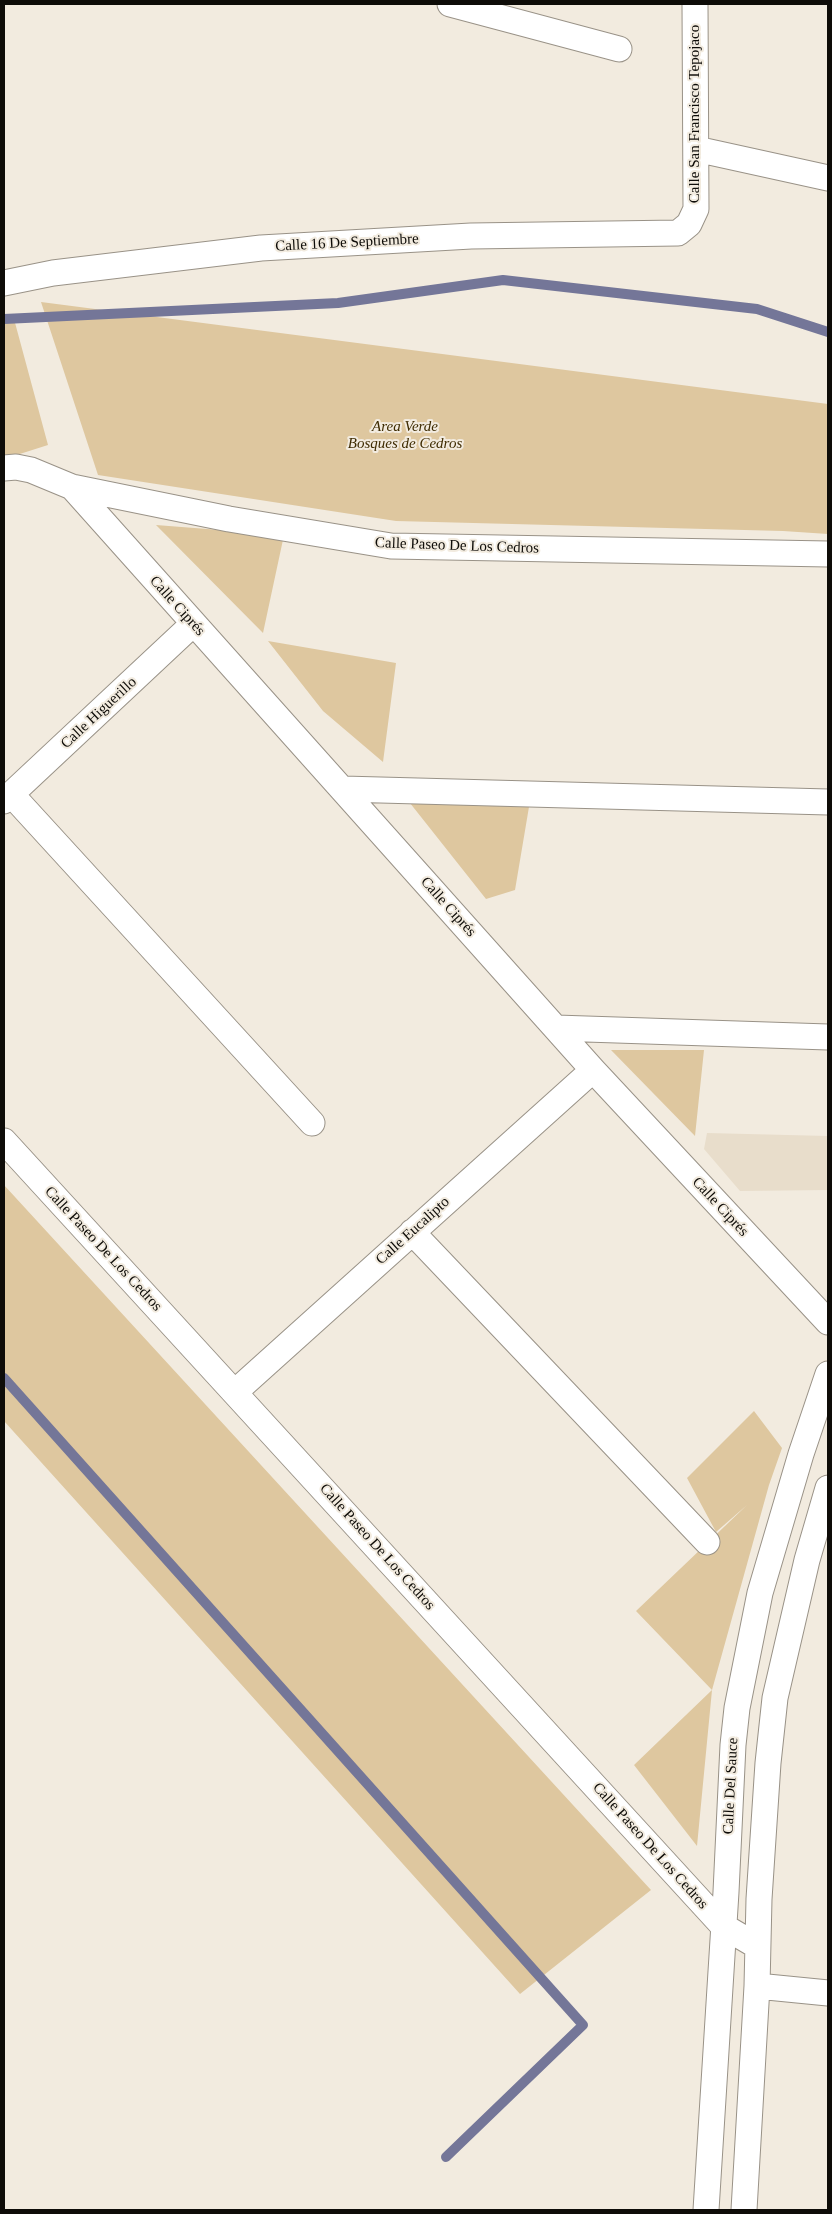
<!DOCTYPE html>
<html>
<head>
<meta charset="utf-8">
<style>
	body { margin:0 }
	#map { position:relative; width:832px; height:2214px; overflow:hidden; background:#f2ebdf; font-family:"Times New Roman",serif }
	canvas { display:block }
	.frame { position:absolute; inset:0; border:5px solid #0e0c08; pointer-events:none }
</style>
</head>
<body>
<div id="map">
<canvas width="832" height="2214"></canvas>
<div class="frame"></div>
</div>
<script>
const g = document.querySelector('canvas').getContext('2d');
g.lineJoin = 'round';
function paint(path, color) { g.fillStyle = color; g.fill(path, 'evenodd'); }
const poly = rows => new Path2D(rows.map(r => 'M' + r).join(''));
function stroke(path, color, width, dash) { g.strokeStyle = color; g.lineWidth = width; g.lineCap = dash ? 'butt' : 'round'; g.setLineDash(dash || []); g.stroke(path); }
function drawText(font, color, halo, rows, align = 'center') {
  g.font = font + ' "Times New Roman",serif'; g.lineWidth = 4; g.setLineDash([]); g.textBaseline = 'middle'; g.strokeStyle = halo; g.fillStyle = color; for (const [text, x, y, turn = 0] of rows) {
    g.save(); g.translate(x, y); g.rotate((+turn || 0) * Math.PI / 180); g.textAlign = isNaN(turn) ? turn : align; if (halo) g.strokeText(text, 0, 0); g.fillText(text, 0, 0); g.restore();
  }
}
paint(poly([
	[707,1133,828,1136,828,1190,740,1191,704,1149]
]), '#e8ddcb');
paint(poly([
	[41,302,828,404,828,534,783,531,396,521,98,475],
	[14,319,48,445,4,459,4,321],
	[156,525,284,535,263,633],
	[268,641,396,663,383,762,323,711],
	[531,795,515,890,486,899,406,798],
	[611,1050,704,1050,695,1136],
	[4,1185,651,1890,520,1994,4,1421],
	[754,1411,782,1448,769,1485,712,1690,697,1846,634,1765,712,1690,636,1611,747,1505,716,1532,687,1478]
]), '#dec79f');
stroke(poly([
	[4,319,338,303,503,280,757,309,828,332],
	[4,1378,583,2025,446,2157]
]), '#747698', 10);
const minor = poly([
	[450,4,619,49],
	[696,149,828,178],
	[4,283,53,273,261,248,471,236,678,233,689,224,696,209,695,4],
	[4,468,16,467,31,470,72,487,229,519,391,546,828,554],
	[72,487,593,1070,828,1322],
	[343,789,828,802],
	[11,794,312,1123],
	[4,801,193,624],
	[556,1028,828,1037],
	[4,1141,723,1926,757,1946],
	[412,1232,707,1542],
	[235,1392,593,1070],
	[757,1986,828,1993],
	[706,2210,726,1892,733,1745,737,1708,760,1593,801,1454,828,1374],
	[744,2210,757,1986,759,1899,768,1763,775,1698,807,1560,828,1488]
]);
stroke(minor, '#999287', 27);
stroke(minor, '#fff', 25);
drawText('15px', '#0e0c08', '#f2ebdf', [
	["Calle San Francisco Tepojaco",695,114,-90],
	["Calle 16 De Septiembre",347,243,-3],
	["Calle Paseo De Los Cedros",457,546,2],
	["Calle Ciprés",177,606,48],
	["Calle Higuerillo",99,713,-43],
	["Calle Ciprés",448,907,48],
	["Calle Ciprés",720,1207,47],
	["Calle Eucalipto",413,1231,-42],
	["Calle Paseo De Los Cedros",103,1249,47],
	["Calle Paseo De Los Cedros",377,1547,48],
	["Calle Del Sauce",731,1786,-87],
	["Calle Paseo De Los Cedros",650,1846,48]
]);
drawText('italic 15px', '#3e2b01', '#f2ebdf', [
	["Area Verde",405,427],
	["Bosques de Cedros",405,444]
]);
</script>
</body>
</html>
